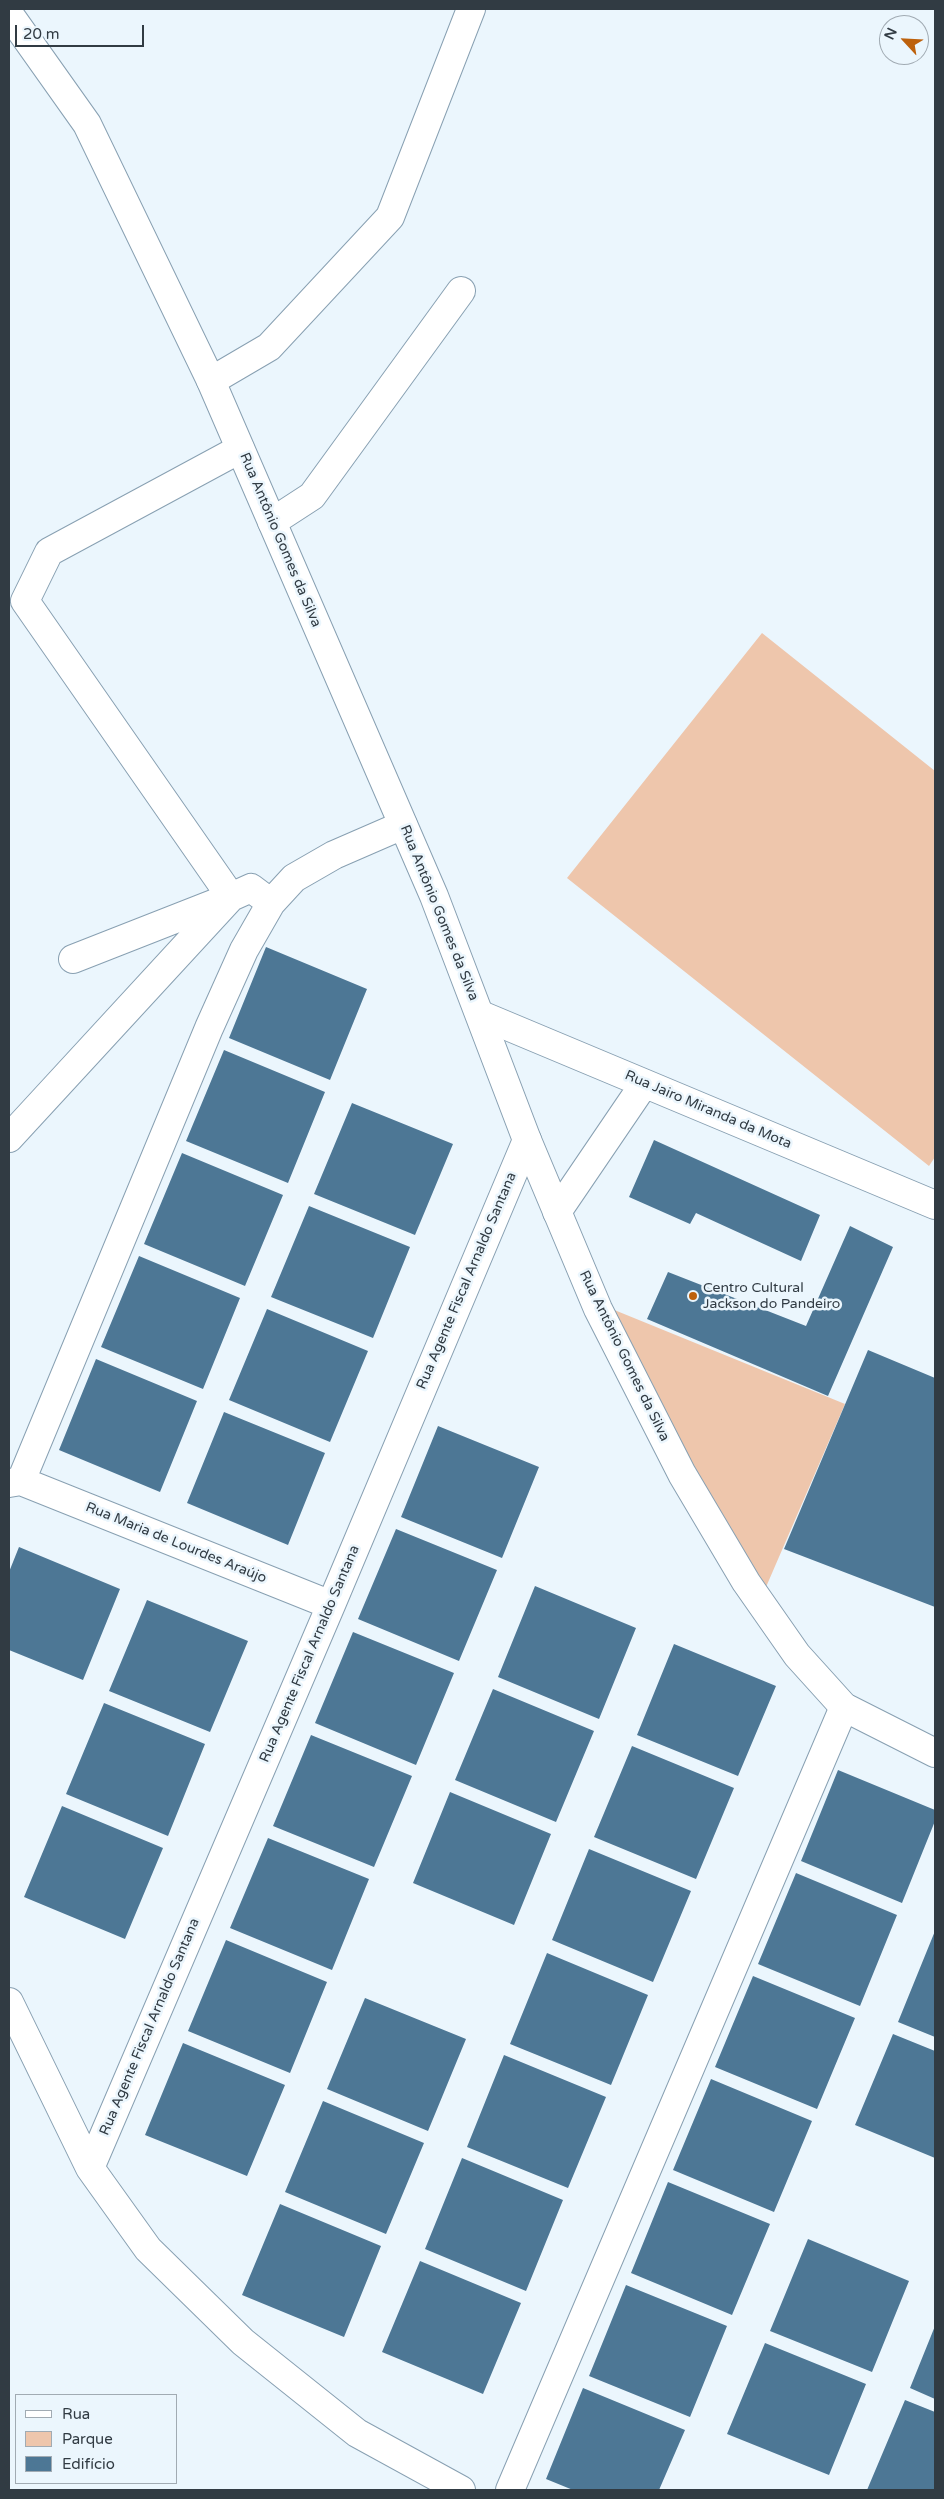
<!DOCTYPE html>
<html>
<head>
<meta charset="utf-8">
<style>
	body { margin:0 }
	#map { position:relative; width:944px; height:2499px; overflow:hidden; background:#ebf6fd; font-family:"Varela Round",sans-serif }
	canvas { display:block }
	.frame { position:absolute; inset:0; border:10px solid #313b43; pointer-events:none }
	.legend { position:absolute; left:15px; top:2394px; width:162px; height:90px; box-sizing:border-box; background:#ebf6fd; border:1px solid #a1abb3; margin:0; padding:6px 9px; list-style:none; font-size:15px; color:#313b43 }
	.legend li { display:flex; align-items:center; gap:10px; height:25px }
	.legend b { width:25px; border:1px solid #a1abb3 }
	.north { position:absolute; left:879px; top:15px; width:50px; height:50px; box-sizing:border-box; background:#ebf6fd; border:1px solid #a1abb3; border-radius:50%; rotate:295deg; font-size:14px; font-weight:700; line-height:20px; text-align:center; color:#313b43 }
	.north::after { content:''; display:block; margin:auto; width:18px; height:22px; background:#bd610c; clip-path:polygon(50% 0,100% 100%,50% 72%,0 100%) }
	.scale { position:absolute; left:15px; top:25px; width:129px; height:22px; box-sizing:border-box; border:2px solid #313b43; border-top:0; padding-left:6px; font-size:15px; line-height:18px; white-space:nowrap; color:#313b43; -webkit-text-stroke:4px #ebf6fd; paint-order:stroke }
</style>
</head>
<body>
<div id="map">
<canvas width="944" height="2499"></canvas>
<div class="frame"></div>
<ul class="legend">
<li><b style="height:6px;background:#fff"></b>Rua</li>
<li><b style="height:14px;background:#eec6ac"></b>Parque</li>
<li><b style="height:14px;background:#4d7795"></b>Edifício</li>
</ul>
<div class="north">N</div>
<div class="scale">20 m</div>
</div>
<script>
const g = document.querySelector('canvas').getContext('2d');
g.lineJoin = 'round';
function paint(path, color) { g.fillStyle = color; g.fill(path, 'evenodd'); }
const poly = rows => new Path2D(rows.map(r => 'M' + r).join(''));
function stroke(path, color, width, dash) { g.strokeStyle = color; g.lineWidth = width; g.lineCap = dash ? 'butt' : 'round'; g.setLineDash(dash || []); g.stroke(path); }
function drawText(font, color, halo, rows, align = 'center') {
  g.font = font + ' "Varela Round",sans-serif'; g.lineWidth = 5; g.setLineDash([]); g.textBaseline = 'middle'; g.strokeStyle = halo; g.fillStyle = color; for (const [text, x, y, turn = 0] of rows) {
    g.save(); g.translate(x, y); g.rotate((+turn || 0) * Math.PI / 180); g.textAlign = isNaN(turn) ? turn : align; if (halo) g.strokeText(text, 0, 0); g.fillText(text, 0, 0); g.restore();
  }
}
paint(poly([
	[762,633,935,771,935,1157,929,1166,567,878],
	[607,1307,845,1404,763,1594]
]), '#eec6ac');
paint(poly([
	[266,947,367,989,330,1080,229,1038],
	[224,1050,325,1092,288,1183,186,1141],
	[352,1103,453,1144,415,1235,314,1194],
	[654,1140,820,1215,801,1261,696,1213,690,1224,629,1197],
	[182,1153,283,1195,245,1286,144,1244],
	[309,1206,410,1247,373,1338,271,1297],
	[850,1226,893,1247,828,1396,647,1319,668,1272,806,1326],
	[139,1256,240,1298,203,1389,101,1347],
	[267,1309,368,1351,330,1442,229,1400],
	[868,1350,935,1378,935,1607,784,1549],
	[96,1359,197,1401,160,1492,59,1450],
	[224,1412,325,1453,288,1545,187,1503],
	[438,1426,539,1467,502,1558,401,1517],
	[396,1529,497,1570,459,1661,358,1619],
	[19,1547,120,1589,83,1680,9,1650,9,1572],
	[535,1586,636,1628,599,1719,498,1677],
	[147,1600,248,1641,210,1732,109,1691],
	[353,1632,454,1673,416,1765,315,1723],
	[674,1644,776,1686,738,1776,637,1735],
	[493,1689,594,1731,556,1822,455,1780],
	[104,1703,205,1744,168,1836,66,1794],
	[311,1735,412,1776,374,1867,273,1826],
	[632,1746,734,1788,696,1879,594,1837],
	[838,1770,935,1810,935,1821,902,1903,801,1861],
	[450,1792,551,1834,514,1925,413,1883],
	[62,1806,163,1848,125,1939,24,1897],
	[268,1838,369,1879,332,1970,230,1928],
	[589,1849,691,1891,653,1982,552,1940],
	[796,1873,897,1915,860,2006,758,1964],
	[935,1931,935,2037,898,2022],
	[226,1940,327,1982,290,2073,188,2031],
	[547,1953,648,1995,611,2085,510,2044],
	[753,1976,855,2018,817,2109,715,2067],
	[365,1998,466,2039,428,2131,327,2089],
	[893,2034,935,2051,935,2158,855,2125],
	[183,2043,285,2085,247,2176,145,2135],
	[504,2055,606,2097,568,2188,467,2147],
	[711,2079,812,2121,774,2212,673,2170],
	[323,2101,424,2143,386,2234,285,2192],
	[462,2158,563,2200,526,2291,425,2249],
	[668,2182,770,2224,732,2315,631,2273],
	[280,2204,381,2246,344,2337,242,2295],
	[808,2239,909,2281,872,2372,770,2331],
	[420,2261,521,2303,483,2394,382,2352],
	[626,2285,727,2326,690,2417,589,2376],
	[935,2326,935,2399,910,2388],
	[765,2343,866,2384,829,2475,727,2434],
	[583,2388,685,2430,659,2490,573,2490,546,2479],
	[905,2400,935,2412,935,2490,867,2490]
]), '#4d7795');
const minor = poly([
	[211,381,269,347,390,217,471,9],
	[272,522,312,496,461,291],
	[73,959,231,897,25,601,49,552,240,449],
	[481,1015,935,1205],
	[9,1138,231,897,251,888,271,903],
	[557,1212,644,1084],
	[21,1481,209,1028,244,950,271,903,294,878,334,855,403,825],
	[9,1483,21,1481,331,1605],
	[9,2002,90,2168,148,2249,243,2342,357,2433,461,2490],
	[90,2168,331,1605,527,1140],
	[510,2490,844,1707]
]);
const tertiary = poly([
	[9,14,87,124,211,381,434,896,527,1140,598,1309,682,1474,746,1582,797,1655,844,1707,935,1753]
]);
stroke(minor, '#88a0b2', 30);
stroke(tertiary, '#88a0b2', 30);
stroke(minor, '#fff', 28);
stroke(tertiary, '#fff', 28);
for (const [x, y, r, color] of [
	[693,1296,5,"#bd610c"]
]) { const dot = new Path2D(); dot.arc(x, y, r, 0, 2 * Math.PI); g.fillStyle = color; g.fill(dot); stroke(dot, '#ebf6fd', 2); }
drawText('14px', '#313b43', '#ebf6fd', [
	["Rua Antônio Gomes da Silva",280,540,67],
	["Rua Antônio Gomes da Silva",439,913,68],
	["Rua Jairo Miranda da Mota",708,1110,23],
	["Rua Agente Fiscal Arnaldo Santana",467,1281,-67],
	["Rua Antônio Gomes da Silva",624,1356,64],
	["Rua Maria de Lourdes Araújo",176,1543,22],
	["Rua Agente Fiscal Arnaldo Santana",310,1654,-67],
	["Rua Agente Fiscal Arnaldo Santana",150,2027,-67]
]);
drawText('14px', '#313b43', '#ebf6fd', [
	["Centro Cultural",703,1288],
	["Jackson do Pandeiro",703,1304]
], 'left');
</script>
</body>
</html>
